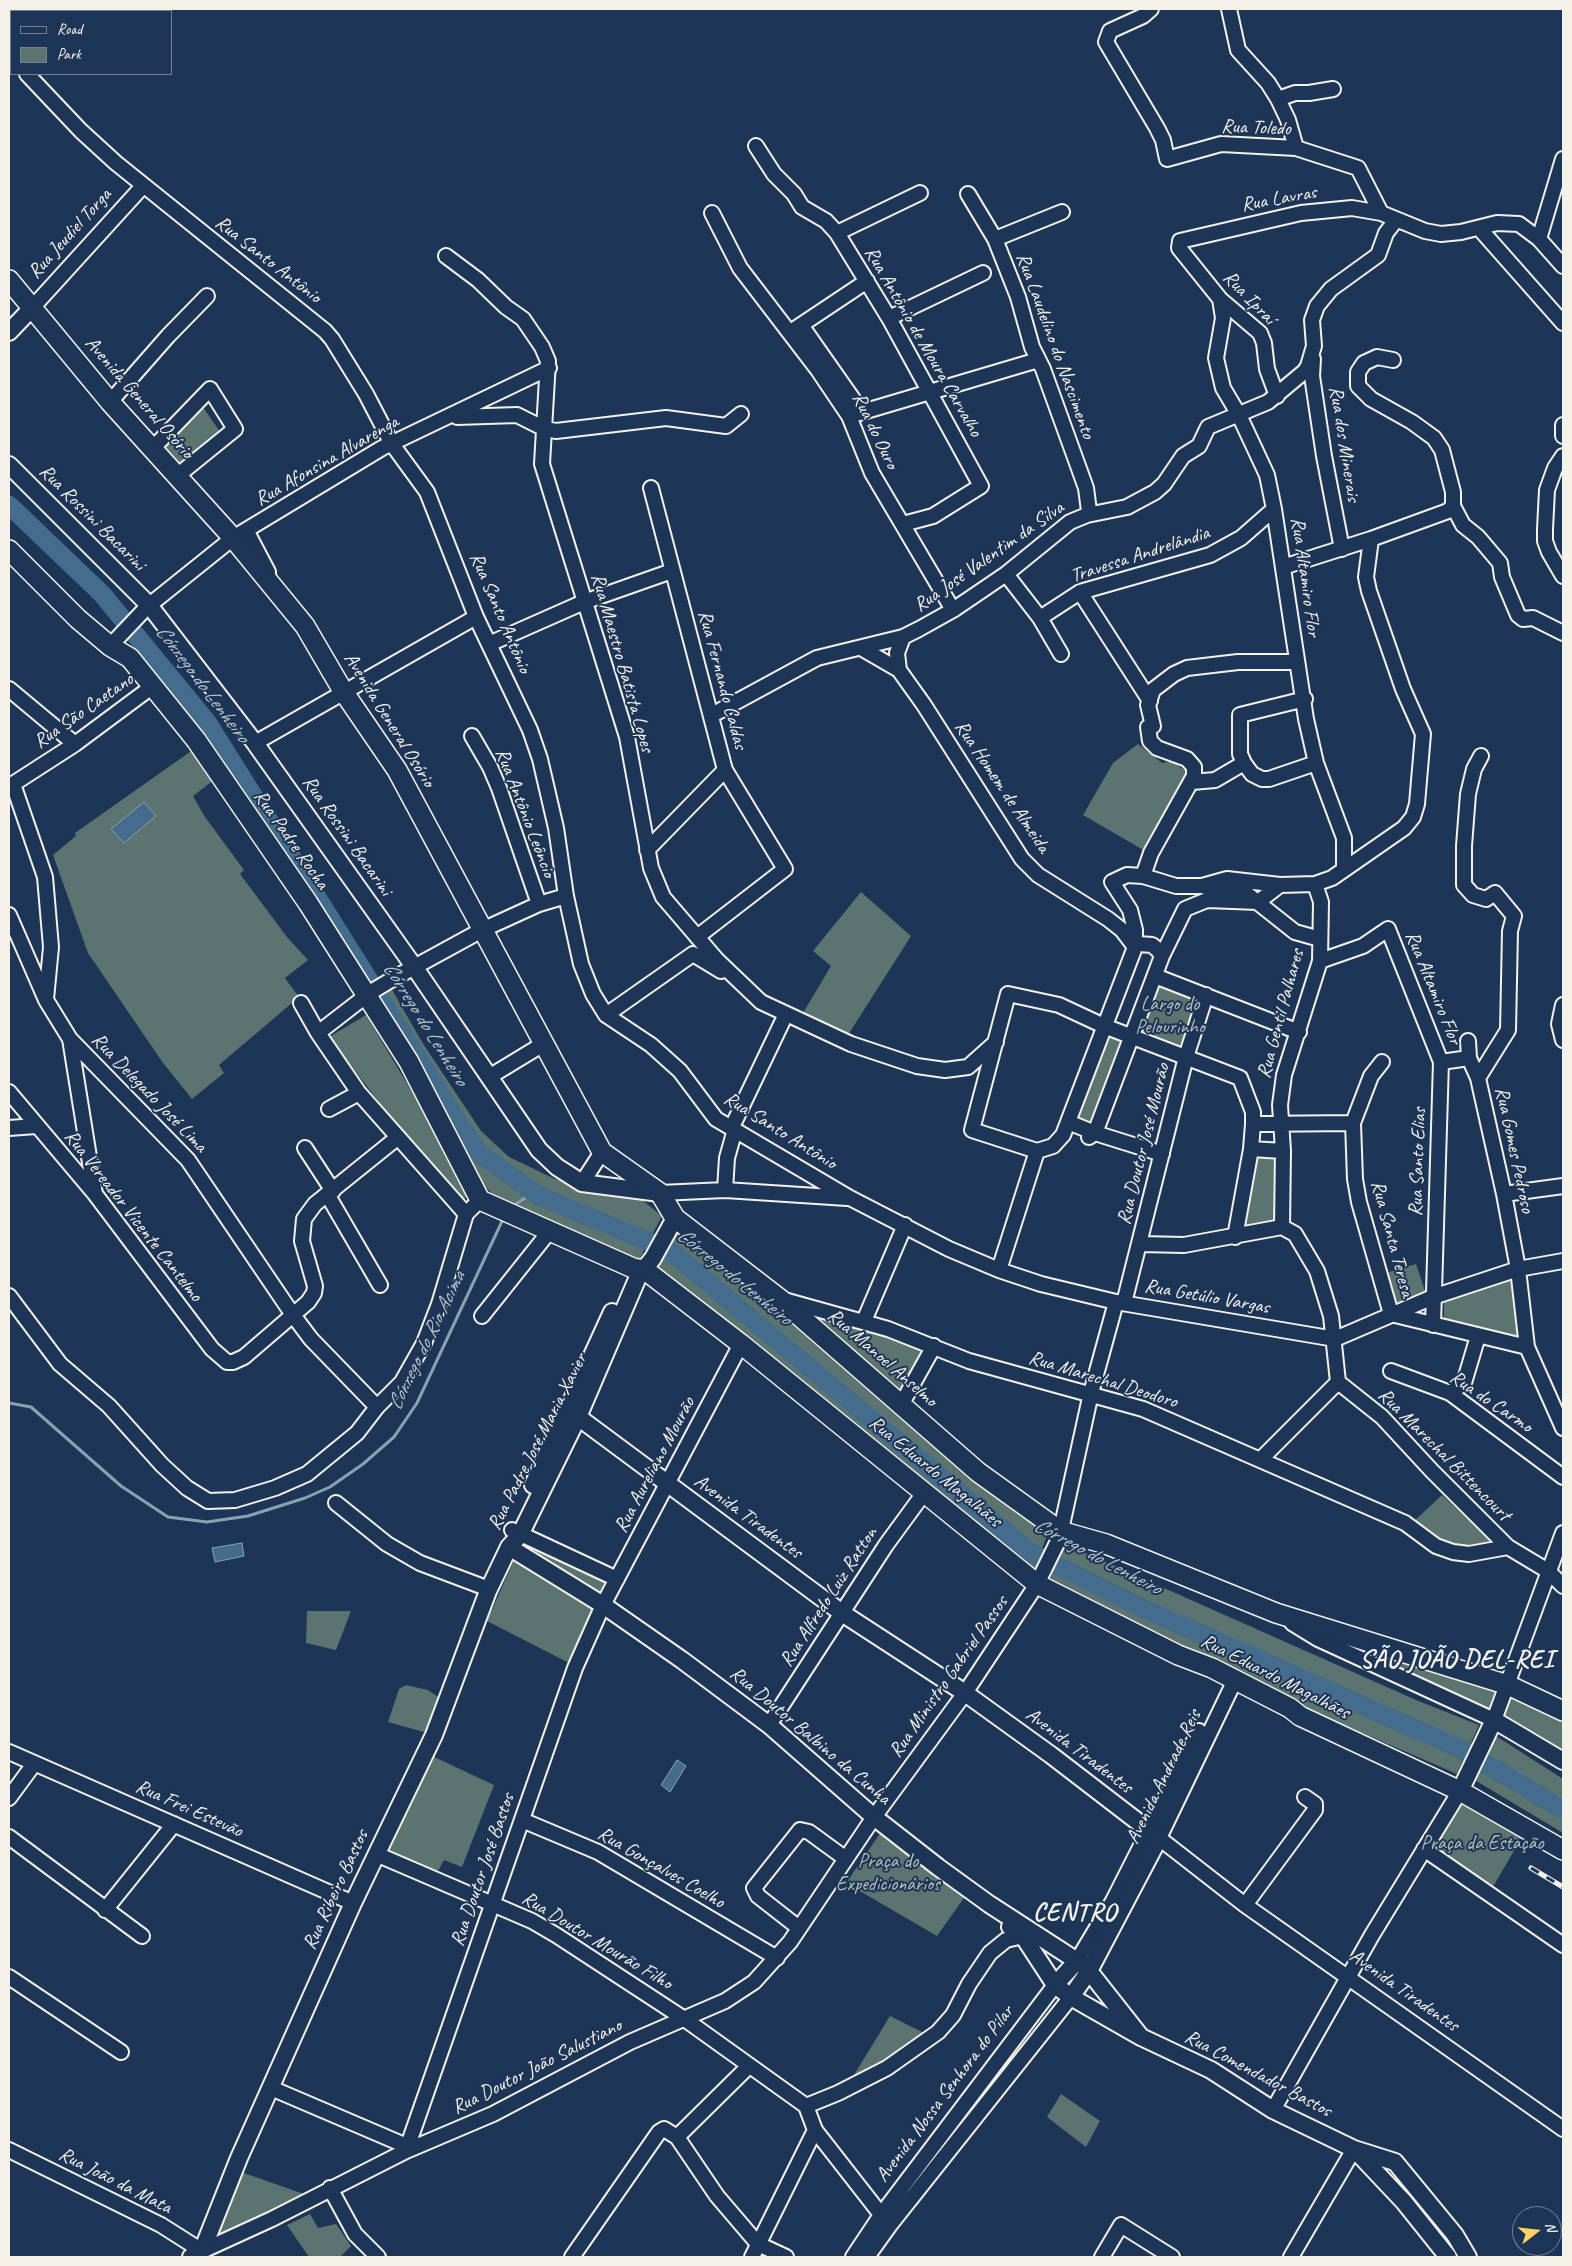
<!DOCTYPE html>
<html>
<head>
<meta charset="utf-8">
<style>
	body { margin:0 }
	#map { position:relative; width:1572px; height:2266px; overflow:hidden; background:#1d3557; font-family:Caveat,sans-serif }
	canvas { display:block }
	.frame { position:absolute; inset:0; border:10px solid #f4f1e8; pointer-events:none }
	.legend { position:absolute; left:10px; top:10px; width:162px; height:65px; box-sizing:border-box; background:#1d3557; border:1px solid #738091; margin:0; padding:6px 9px; list-style:none; font-size:15px; color:#f4f1e8 }
	.legend li { display:flex; align-items:center; gap:10px; height:25px }
	.legend b { width:25px; border:1px solid #738091 }
	.north { position:absolute; left:1512px; top:2206px; width:50px; height:50px; box-sizing:border-box; background:#1d3557; border:1px solid #738091; border-radius:50%; rotate:74deg; font-size:14px; font-weight:700; line-height:20px; text-align:center; color:#f4f1e8 }
	.north::after { content:''; display:block; margin:auto; width:18px; height:22px; background:#ffd166; clip-path:polygon(50% 0,100% 100%,50% 72%,0 100%) }
</style>
</head>
<body>
<div id="map">
<canvas width="1572" height="2266"></canvas>
<div class="frame"></div>
<ul class="legend">
<li><b style="height:6px;background:#1d3557"></b>Road</li>
<li><b style="height:14px;background:#5b7470"></b>Park</li>
</ul>
<div class="north">N</div>
</div>
<script>
const g = document.querySelector('canvas').getContext('2d');
g.lineJoin = 'round';
function paint(path, color) { g.fillStyle = color; g.fill(path, 'evenodd'); }
const poly = rows => new Path2D(rows.map(r => 'M' + r).join(''));
function stroke(path, color, width, dash) { g.strokeStyle = color; g.lineWidth = width; g.lineCap = dash ? 'butt' : 'round'; g.setLineDash(dash || []); g.stroke(path); }
function drawText(font, color, halo, rows, align = 'center') {
  g.font = font + ' Caveat,sans-serif'; g.lineWidth = 4; g.setLineDash([]); g.textBaseline = 'middle'; g.strokeStyle = halo; g.fillStyle = color; for (const [text, x, y, turn = 0] of rows) {
    g.save(); g.translate(x, y); g.rotate((+turn || 0) * Math.PI / 180); g.textAlign = isNaN(turn) ? turn : align; if (halo) g.strokeText(text, 0, 0); g.fillText(text, 0, 0); g.restore();
  }
}
paint(poly([
	[203,407,220,432,180,466,161,445],
	[1138,744,1162,763,1172,761,1188,773,1145,851,1083,815,1113,763],
	[194,749,215,779,193,796,205,817,244,870,240,874,287,937,308,960,285,978,299,997,219,1065,224,1073,192,1099,163,1063,88,953,53,855,76,836,75,833],
	[861,892,911,936,848,1035,803,1013,831,966,813,951],
	[1158,982,1202,999,1182,1052,1138,1035],
	[391,988,422,1042,481,1131,509,1157,555,1179,637,1196,662,1216,639,1260,500,1201,483,1185,373,1000],
	[366,1015,469,1187,468,1195,461,1201,409,1141,329,1037],
	[1107,1032,1127,1039,1096,1128,1076,1121],
	[1253,1153,1281,1155,1278,1224,1241,1231],
	[675,1225,1047,1535,1033,1574,653,1267],
	[1416,1264,1427,1297,1392,1307,1382,1274],
	[1512,1278,1519,1337,1444,1322,1444,1301],
	[793,1306,931,1347,902,1397],
	[1442,1495,1491,1541,1475,1550,1440,1543,1411,1524],
	[525,1543,610,1580,600,1600,521,1549],
	[1065,1544,1416,1700,1479,1725,1457,1774,1344,1725,1048,1585],
	[515,1558,597,1607,571,1664,487,1621],
	[307,1611,351,1611,336,1650,306,1643],
	[1335,1640,1502,1688,1492,1714],
	[406,1685,428,1690,444,1701,431,1734,388,1722,399,1689],
	[1507,1690,1563,1723,1562,1750,1497,1716],
	[1493,1734,1563,1779,1563,1833,1473,1779],
	[430,1755,494,1785,462,1867,444,1860,438,1871,388,1851],
	[1460,1798,1523,1835,1493,1887,1432,1845],
	[881,1832,966,1895,937,1936,846,1883],
	[890,2016,924,2033,861,2078,854,2075],
	[1061,2094,1100,2121,1086,2147,1047,2117],
	[241,2172,304,2194,225,2234,219,2233,216,2222],
	[310,2214,318,2228,336,2224,351,2246,340,2257,309,2257,287,2225]
]), '#5b7470');
const water = poly([
	[144,802,156,816,124,843,111,829,144,802],
	[242,1543,244,1556,215,1562,212,1548,242,1543],
	[677,1760,686,1766,670,1792,661,1785,677,1760]
]);
paint(water, '#446c8c');
stroke(water, '#8aa1b1', 1);
stroke(poly([
	[510,1208,525,1198,539,1196],
	[9,1403,31,1407,121,1486,168,1517,207,1522,248,1516,305,1498,330,1487,363,1464,394,1437,417,1403,504,1217]
]), '#8aa1b1', 3);
stroke(poly([
	[9,505,102,594,207,722,459,1124,480,1154,539,1196,669,1250,1030,1552,1140,1607,1463,1750,1563,1810]
]), '#446c8c', 19);
const minor = poly([
	[14,9,16,11],
	[1151,9,1143,16,1110,31,1106,42,1157,128,1163,140,1167,159,1221,144,1296,148,1358,168,1381,213],
	[1229,9,1238,50,1268,83,1278,99,1288,120,1296,148],
	[9,54,11,57],
	[27,74,81,131,116,163,325,331,332,339,366,394,392,444,427,492,476,617,530,730,540,759,556,828,566,896,581,964,593,994,606,1015,651,1045,680,1071,716,1119,850,1198,949,1249,999,1270,1041,1284,1116,1302,1335,1339,1433,1297,1518,1269,1563,1261],
	[1278,99,1295,93,1309,93,1333,89],
	[756,146,774,174,794,194,802,207,826,221,837,233,889,318,981,486,933,516,903,524],
	[968,194,995,239,1018,297,1032,347,1043,369,1086,488,1089,511,1087,515],
	[712,213,740,268,818,370,849,416,872,473,953,610],
	[1479,228,1563,323],
	[837,233,920,193],
	[995,239,1062,212],
	[1539,239,1563,159],
	[446,256,478,280,506,307,523,319,542,347,548,361,542,464,627,737,651,868,663,897,717,960,761,1002,851,1044,917,1066,945,1070,968,1067,996,1042],
	[1220,299,1223,318,1216,358,1223,388,1239,415,1267,475,1274,509,1306,719,1316,763,1344,838,1344,867],
	[32,308,143,186],
	[889,318,983,273],
	[801,325,862,412],
	[795,329,867,281],
	[1313,359,1312,376,1324,456,1342,549],
	[1277,396,1267,369,1264,343,1260,333,1220,299,1179,248,1180,241,1301,213,1352,208,1381,213,1425,231,1441,234,1461,232,1497,223,1519,224,1539,239,1563,266],
	[110,402,168,336,207,296],
	[849,416,1038,360],
	[457,417,517,415,545,429,556,431,666,418,726,426,741,414],
	[1563,425,1563,436],
	[153,448,210,389,235,429,177,476],
	[1563,456,1555,468,1547,490,1545,529,1545,541,1549,552,1563,576],
	[651,488,725,770,785,869,697,937],
	[1453,506,1463,525,1478,537,1500,563,1502,577,1518,615,1523,619,1533,618,1563,633],
	[246,530,268,572],
	[1283,567,1371,539,1448,511,1453,506,1453,492,1442,450,1434,438,1412,422,1371,399,1358,386,1358,372,1364,363,1377,357,1393,360],
	[1006,574,1040,618,1061,654],
	[1080,592,1150,701],
	[1040,618,1080,592,1210,555,1241,538,1274,509],
	[489,644,584,602,672,571],
	[110,646,147,607,233,538,382,448,549,368],
	[861,648,899,670,897,653,903,637],
	[899,670,924,705,1022,859,1038,875,1108,919,1122,930,1135,947],
	[9,689,75,744],
	[1305,699,1240,715,1240,754,1244,763,1252,774,1262,779,1269,779,1316,763],
	[712,715,817,658,903,637,919,629,953,610,1006,574,1070,522,1087,515,1127,507,1155,492,1164,484,1183,456,1199,446,1208,427,1268,402,1305,371,1308,366,1314,346,1312,320,1317,306,1331,289,1378,255,1386,233,1396,220],
	[472,736,490,767,499,788,539,904],
	[255,743,476,617],
	[1192,782,1215,780,1244,763],
	[647,850,725,770],
	[1143,876,1176,886,1202,886,1247,894,1295,932,1320,939],
	[1202,886,1227,879,1280,885],
	[9,915,46,1000,70,1039,188,1160,293,1315,311,1339,377,1407],
	[1135,947,1139,944,1152,945,1158,950,1162,956],
	[1320,961,1363,946,1388,929,1441,1062,1433,1325],
	[1155,976,1299,1032],
	[46,999,51,947,45,877,13,784,75,744,153,686],
	[301,1003,318,1033,359,1093,466,1214],
	[1563,1005,1559,1024,1563,1040],
	[606,1015,693,954,721,971],
	[318,1033,371,992,396,977,482,930,539,904,566,896],
	[70,1039,95,1194],
	[1468,1041,1469,1058,1478,1078,1504,1194,1518,1269,1527,1347,1563,1428],
	[1382,1062,1371,1076,1353,1123,1355,1179,1359,1202,1391,1314],
	[1441,1062,1469,1058],
	[489,1077,545,1043],
	[1478,1078,1508,1030,1510,931,1514,916,1495,893,1486,899,1473,895,1464,885,1464,846,1468,794,1474,769,1481,756],
	[9,1092,95,1194,212,1349,227,1362,233,1362,244,1357,308,1302,314,1293,315,1286,302,1241,304,1219,315,1204,397,1138],
	[329,1109,359,1093],
	[1068,1122,1095,1133,1162,1154],
	[1253,1124,1353,1123],
	[9,1128,36,1126],
	[1089,1137,1095,1133,1162,956,1185,909,1207,900,1258,902,1280,885,1315,884,1332,878,1404,828,1413,817,1417,804,1423,734,1403,689,1369,591,1366,577,1371,539],
	[305,1148,333,1191],
	[1251,1149,1283,1151],
	[1037,1151,1053,1146,1063,1135,1135,947,1135,930,1130,910,1112,882,1127,875,1143,876,1151,853,1194,776,1194,767,1187,759,1157,748,1150,741,1148,727,1153,726,1148,705,1153,690,1174,674,1187,668,1238,662,1297,662],
	[1037,1151,972,1130,1008,994,1059,1005,1104,1026,1240,1078,1253,1112,1253,1124,1251,1149,1235,1237],
	[582,1183,602,1152],
	[725,1190,727,1158,734,1133,732,1127,786,1014],
	[660,1193,725,1190,847,1198],
	[327,1194,380,1285],
	[1504,1194,1563,1186],
	[1282,1227,1295,1234,1317,1271,1331,1316,1338,1382,1382,1417,1432,1471,1508,1547,1548,1571,1563,1586],
	[1282,1227,1283,1151,1280,1105,1284,1075,1320,961,1321,902,1315,884],
	[1141,1244,1184,1245,1282,1227],
	[999,1270,1037,1151],
	[9,1296,60,1364,109,1406,162,1465,187,1488,208,1501,235,1500,275,1488,307,1474,357,1433,377,1407,402,1382,424,1343,439,1304,466,1214,480,1200],
	[784,1300,888,1329,969,1361,1143,1409,1405,1523,1436,1546,1453,1552,1469,1554,1508,1547],
	[1124,1303,1186,1057,1206,995],
	[1391,1314,1527,1347],
	[482,1316,549,1232],
	[864,1321,905,1225],
	[1391,1371,1450,1393,1563,1477],
	[1450,1393,1464,1383,1478,1336],
	[901,1405,934,1346],
	[1260,1460,1338,1382],
	[336,1503,387,1544,420,1563,489,1589],
	[512,1530,617,1579],
	[1292,1623,1318,1639,1494,1720,1563,1533],
	[1235,1680,1159,1838,1245,1905,1563,2129],
	[769,1725,886,1545,924,1493],
	[9,1752,353,1903],
	[9,1798,34,1764],
	[522,1820,598,1852,777,1958],
	[9,1837,142,1936],
	[1424,1849,1563,1945],
	[376,1854,532,1921,556,1935,686,2020,806,2106],
	[1245,1905,1315,1810,1315,1804,1305,1797],
	[105,1910,174,1824],
	[799,1928,758,1896,754,1888,800,1830,809,1832,846,1859],
	[1077,1961,1113,1901,1199,1731],
	[9,1977,121,2052],
	[271,2088,409,2147],
	[806,2106,838,2093,887,2068,938,2032,953,2015,969,1984,990,1953,1006,1940,1023,1936],
	[806,2106,815,2130,886,2221],
	[1273,2110,1372,1935,1460,1791],
	[677,2137,749,2066],
	[9,2150,161,2225,202,2251,272,2219,406,2151,493,2114,630,2042,725,2001,754,1982,790,1942,874,1817,965,1693,1037,1584,1059,1539,1091,1393,1116,1302],
	[406,2151,575,1668,603,1605,741,1344],
	[330,2188,355,2234,378,2257],
	[572,2257,659,2132,664,2129,677,2137,717,2196,758,2244,786,2257],
	[752,2257,815,2130],
	[853,2257,881,2215,1055,1985],
	[867,2257,890,2225,1071,1997],
	[1102,2257,1121,2225,1172,2257],
	[1291,2257,1354,2149]
]);
const major = poly([
	[9,332,32,308],
	[9,465,149,605,255,743,415,968,539,1150,557,1167,582,1183,660,1193],
	[566,1411,578,1417,842,1613,965,1693,1051,1755,1159,1838,1089,1971,1071,1997],
	[533,1485,612,1312],
	[509,1547,603,1605,682,1660,769,1725,874,1817,938,1867,989,1904,1077,1961,1089,1971,1141,2037],
	[1460,1791,1494,1720,1563,1761],
	[1010,1927,1023,1936,1055,1985,1071,1997,1141,2037,1211,2070,1273,2110,1354,2149,1395,2162,1455,2235,1468,2257],
	[1055,1985,1077,1961],
	[1355,2150,1404,2202,1448,2257],
	[191,2257,202,2251,239,2158,353,1903,434,1735,488,1591,509,1547,520,1535,578,1417,638,1277,653,1258,675,1218]
]);
const highway = poly([
	[9,280,110,402,233,538,305,626,343,691,397,770,602,1152,660,1193,675,1218,780,1299,978,1472,1060,1531,1106,1544,1276,1613,1508,1685,1563,1711],
	[9,550,78,619,110,646,130,658,196,740,308,903,409,1062,480,1200,633,1268,645,1270,741,1344,1037,1584,1178,1655,1212,1668,1290,1708,1300,1716,1460,1791,1563,1850]
]);
stroke(minor, '#f4f1e8', 18);
stroke(major, '#f4f1e8', 20);
stroke(highway, '#f4f1e8', 22);
stroke(minor, '#1d3557', 14);
stroke(major, '#1d3557', 16);
stroke(highway, '#1d3557', 19);
const rail = poly([
	[1531,1868,1563,1887]
]);
stroke(rail, '#f4f1e8', 5);
stroke(rail, '#1d3557', 3, [9]);
drawText('20px', '#f4f1e8', '#1d3557', [
	["Rua Toledo",1256,128,2],
	["Rua Lavras",1279,199,-10],
	["Rua Jeudiel Torga",70,234,-48],
	["Rua Santo Antônio",268,260,38],
	["Rua Ipraí",1249,298,46],
	["Rua Antônio de Moura Carvalho",923,342,60],
	["Rua Laudelino do Nascimento",1055,346,70],
	["Avenida General Osório",139,398,49],
	["Rua do Ouro",875,431,64],
	["Rua dos Minerais",1344,444,81],
	["Rua Afonsina Alvarenga",327,461,-30],
	["Rua Rossini Bacarini",92,518,45],
	["Travessa Andrelândia",1140,555,-18],
	["Rua José Valentim da Silva",989,557,-35],
	["Rua Altamiro Flor",1305,577,82],
	["Rua Santo Antônio",500,613,67],
	["Rua Maestro Batista Lopes",622,663,74],
	["Rua Fernando Caldas",722,680,75],
	["Rua São Caetano",84,711,-35],
	["Avenida General Osório",389,720,58],
	["Rua Homem de Almeida",1002,787,56],
	["Rua Antônio Leôncio",525,813,69],
	["Rua Rossini Bacarini",347,836,55],
	["Rua Padre Rocha",291,840,55],
	["Rua Altamiro Flor",1433,988,68],
	["Rua Gentil Palhares",1281,1014,-75],
	["Rua Delegado José Lima",149,1093,46],
	["Rua Santo Antônio",780,1131,32],
	["Rua Doutor José Mourão",1144,1144,-76],
	["Rua Gomes Pedroso",1514,1150,78],
	["Rua Santo Elias",1418,1162,-88],
	["Rua Vereador Vicente Cantelmo",133,1216,52],
	["Rua Santa Teresa",1392,1239,75],
	["Rua Getúlio Vargas",1207,1297,10],
	["Rua Manoel Anselmo",882,1358,41],
	["Rua Marechal Deodoro",1103,1380,17],
	["Rua do Carmo",1491,1402,34],
	["Rua Padre José Maria Xavier",538,1442,-63],
	["Rua Marechal Bittencourt",1444,1455,45],
	["Rua Aureliano Mourão",655,1465,-62],
	["Rua Eduardo Magalhães",935,1472,39],
	["Avenida Tiradentes",748,1517,36],
	["Rua Alfredo Luiz Ratton",829,1597,-57],
	["Rua Ministro Gabriel Passos",949,1677,-55],
	["Rua Eduardo Magalhães",1275,1677,27],
	["Rua Doutor Balbino da Cunha",810,1736,40],
	["Avenida Tiradentes",1079,1751,37],
	["Avenida Andrade Reis",1164,1777,-64],
	["Rua Frei Estevão",189,1809,24],
	["Rua Gonçalves Coelho",661,1868,30],
	["Rua Doutor José Bastos",483,1870,-71],
	["Rua Ribeiro Bastos",336,1890,-65],
	["Rua Doutor Mourão Filho",597,1941,31],
	["Avenida Tiradentes",1404,1991,35],
	["Rua Doutor João Salustiano",537,2067,-27],
	["Rua Comendador Bastos",1258,2074,28],
	["Avenida Nossa Senhora do Pilar",945,2094,-53],
	["Rua João da Mata",115,2181,27]
]);
drawText('20px', '#b7bfb8', '#1d3557', [
	["Largo do",1170,1005],
	["Pelourinho",1170,1028],
	["Praça da Estação",1482,1844],
	["Praça do",888,1862],
	["Expedicionários",888,1885]
]);
drawText('italic 21px', '#b6c2c8', '#1d3557', [
	["Córrego do Lenheiro",202,684,53],
	["Córrego do Lenheiro",425,1024,58],
	["Córrego do Lenheiro",734,1277,39],
	["Córrego do Rio Acima",427,1341,-64],
	["Córrego do Lenheiro",1097,1557,28]
]);
g.letterSpacing = '1px';
drawText('bold 25px', '#f4f1e8', '#1d3557', [
	["SÃO JOÃO DEL-REI",1457,1660],
	["CENTRO",1075,1913]
]);
g.letterSpacing = '0px';
</script>
</body>
</html>
